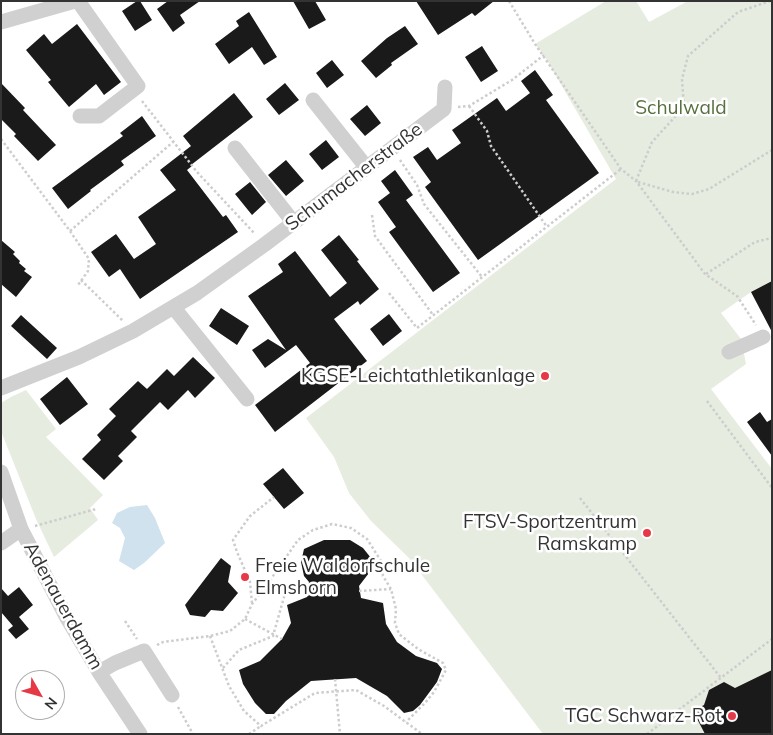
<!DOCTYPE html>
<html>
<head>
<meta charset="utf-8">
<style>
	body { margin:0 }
	#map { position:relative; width:773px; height:735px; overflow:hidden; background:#fff; font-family:Mulish,sans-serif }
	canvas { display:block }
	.frame { position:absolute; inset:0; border:2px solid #333; pointer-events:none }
	.north { position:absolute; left:15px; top:670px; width:50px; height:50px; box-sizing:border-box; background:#fff; border:1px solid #adadad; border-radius:50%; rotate:128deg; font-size:14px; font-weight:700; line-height:20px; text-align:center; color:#333 }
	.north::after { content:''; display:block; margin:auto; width:18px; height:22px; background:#e63946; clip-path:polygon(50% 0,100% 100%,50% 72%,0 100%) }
</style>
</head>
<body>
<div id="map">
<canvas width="773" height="735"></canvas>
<div class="frame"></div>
<div class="north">N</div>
</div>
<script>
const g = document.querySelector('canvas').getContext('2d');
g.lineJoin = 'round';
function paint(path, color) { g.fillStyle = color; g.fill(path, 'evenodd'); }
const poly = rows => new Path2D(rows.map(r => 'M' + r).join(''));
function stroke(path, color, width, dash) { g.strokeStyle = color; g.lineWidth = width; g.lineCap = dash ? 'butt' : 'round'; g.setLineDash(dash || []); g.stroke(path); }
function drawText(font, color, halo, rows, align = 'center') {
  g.font = font + ' Mulish,sans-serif'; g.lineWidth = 5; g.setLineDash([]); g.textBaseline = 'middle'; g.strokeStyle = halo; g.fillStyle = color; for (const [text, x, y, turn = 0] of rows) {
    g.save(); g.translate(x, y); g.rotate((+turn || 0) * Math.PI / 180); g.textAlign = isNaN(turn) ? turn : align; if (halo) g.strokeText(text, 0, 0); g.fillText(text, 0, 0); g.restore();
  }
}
paint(poly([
	[606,1,636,1,649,22,688,1,772,1,772,281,751,292,721,313,741,339,746,364,711,389,772,469,772,734,543,734,409,558,371,521,349,493,334,457,306,418,616,179,544,55,535,44],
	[26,390,56,429,46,437,103,495,90,508,98,520,54,557,36,519,1,431,1,403,11,397]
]), '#e6ecdf');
paint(poly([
	[147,505,155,518,165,543,144,563,134,570,119,561,125,538,120,528,112,523,117,513,130,507]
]), '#cfe2ee');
paint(poly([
	[137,1,140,1,152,20,135,31,122,11],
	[168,1,200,1,180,15,185,23,173,32,157,9],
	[293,1,315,1,326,20,309,29],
	[416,1,494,1,475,16,472,13,438,35],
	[249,12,277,57,264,65,252,47,229,64,215,44,239,26,236,21],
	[77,24,121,82,104,95,96,84,69,107,48,82,51,80,26,50,44,34,52,44],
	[405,26,418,44,391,63,392,65,376,78,361,61,387,38],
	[482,46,498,71,481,82,465,57],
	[332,60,344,75,327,88,316,73],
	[535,70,553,95,546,100,599,173,478,260,425,187,431,182,413,157,428,147,437,160,461,143,452,130,497,98,506,111,530,93,521,81],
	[1,83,25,108,23,110,56,145,38,161,14,136,16,134,1,119],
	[285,83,299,100,279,115,266,99],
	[234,93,253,117,191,165,192,166,187,170,223,217,226,215,238,232,140,299,120,269,109,277,91,252,116,234,134,259,156,244,138,217,176,190,160,170,191,146,183,136],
	[367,105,381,123,365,136,350,119],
	[142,116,156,136,121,161,124,165,90,190,91,191,68,209,52,188,123,136,120,133],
	[326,140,339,157,322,170,309,154],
	[286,160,304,181,286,196,268,175],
	[395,170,413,195,406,200,460,273,433,292,389,232,396,227,378,202,390,193,381,181],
	[250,182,266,202,252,215,235,194],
	[339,235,359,260,357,261,379,289,360,305,358,301,334,319,367,361,275,432,255,405,310,363,296,345,265,368,252,350,268,339,286,350,248,296,283,272,278,264,295,251,330,297,347,283,321,250],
	[1,240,15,252,13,254,20,261,19,263,26,269,24,271,32,277,16,297,1,284],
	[772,281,772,332,751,292],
	[221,308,249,326,237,345,209,326],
	[389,314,402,331,383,346,370,329],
	[21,315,57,348,47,359,11,326],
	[193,357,215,378,195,398,188,390,168,410,160,402,131,431,137,437,118,456,123,461,104,480,82,459,101,440,97,435,116,416,109,409,138,381,147,389,167,369,174,376],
	[67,377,88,404,60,425,40,399],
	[760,412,767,422,772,419,772,456,747,422],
	[283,468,304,493,284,509,263,484],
	[324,540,350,540,363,548,371,558,372,569,359,586,361,598,383,603,386,624,397,642,416,656,437,663,442,669,437,682,420,705,413,711,404,713,387,696,356,678,311,681,286,701,274,714,266,714,255,703,243,684,239,670,260,661,282,639,291,623,287,605,307,597,309,582,304,576,301,562,304,549],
	[221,558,231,566,228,582,238,593,223,611,211,610,205,617,190,615,185,605],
	[19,587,33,605,19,617,29,629,16,639,8,630,13,626,1,612,1,588,8,596],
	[772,670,772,734,705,734,693,711,704,705,709,690,724,682,735,688]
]), '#1a1a1a');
stroke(poly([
	[509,1,535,44,621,169,636,181,705,274,737,296,756,325],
	[142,101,197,172,255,234],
	[469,106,487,131,491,146,547,227],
	[458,107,469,106,512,80,544,55],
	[1,139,70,231,173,142],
	[400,160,417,185,424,204,482,277],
	[636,181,652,142,684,107,682,79,688,56,738,12,770,1],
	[638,182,673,192,692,194,709,189,772,150],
	[372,215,375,236,433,315],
	[70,231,89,259,88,271,78,285],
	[706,274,755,242,772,238],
	[81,280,123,321],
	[389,293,417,328,621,169],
	[707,401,772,488],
	[580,498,721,678],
	[35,526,96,509],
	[264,589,308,590],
	[359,591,391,589],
	[252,603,250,582,237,552,233,540,250,516,274,497],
	[245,619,282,639],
	[125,621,137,639],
	[210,636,229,686,244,711,261,726,315,693,356,690,384,706,422,734],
	[157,645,163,642,210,636,230,631,245,619,252,604,264,589,298,540,313,530,332,524,351,528,367,539,381,561,383,576,391,589,396,609,395,623,399,634,418,649,443,663,446,670,434,692,425,703,406,722],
	[223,668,239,650,273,636,286,590],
	[335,679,340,734],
	[178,707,193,734],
	[249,734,261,726],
	[647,734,772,639]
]), '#cdcdcd', 2.5, [2.5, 2.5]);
stroke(poly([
	[78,1,138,86,99,116,80,116],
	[1,22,75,1],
	[313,100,367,168],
	[235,148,294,223],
	[174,308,247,399],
	[729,352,763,337],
	[1,388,79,357,133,331,197,293,264,245,444,109,445,87],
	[1,472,21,529,67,618,99,672,140,734],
	[1,543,21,529],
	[99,672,115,663,144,651,172,695]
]), '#d0d0d0', 15);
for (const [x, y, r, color] of [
	[545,376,5,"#e63946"],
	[647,533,5,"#e63946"],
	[245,577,5,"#e63946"],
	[732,716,5,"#e63946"]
]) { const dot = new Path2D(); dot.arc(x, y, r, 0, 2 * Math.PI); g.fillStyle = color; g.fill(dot); stroke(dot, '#fff', 2); }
drawText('19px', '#56703f', '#fff', [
	["Schulwald",681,108]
]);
drawText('19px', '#333', '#fff', [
	["Schumacherstraße",354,177,-37],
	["Adenauerdamm",63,606,61]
]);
drawText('19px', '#333', '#fff', [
	["KGSE-Leichtathletikanlage",535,376],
	["FTSV-Sportzentrum",637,522],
	["Ramskamp",637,544],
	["Freie Waldorfschule",255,566,"left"],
	["Elmshorn",255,588,"left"],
	["TGC Schwarz-Rot",722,716]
], 'right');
</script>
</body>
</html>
